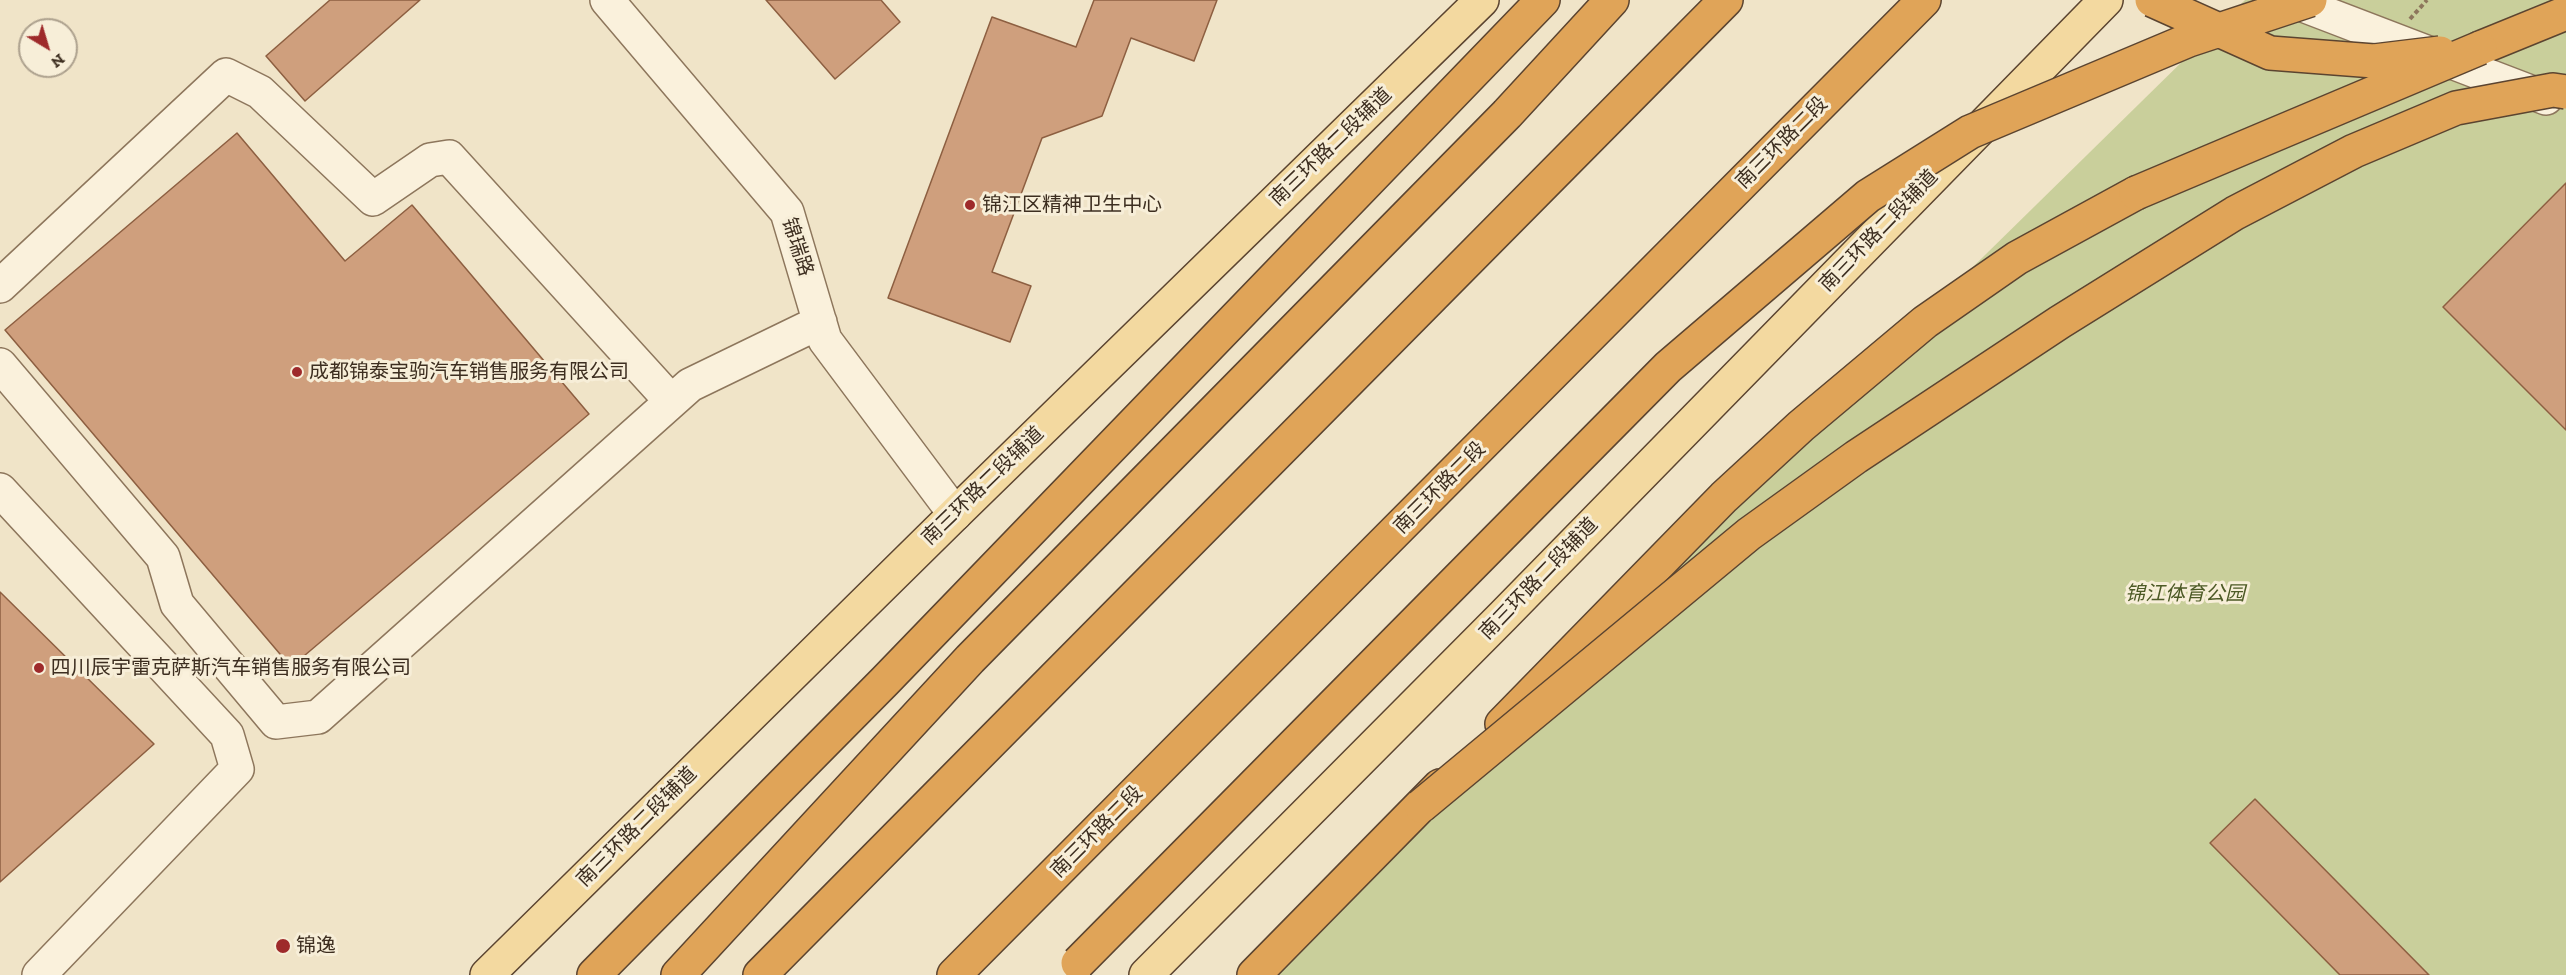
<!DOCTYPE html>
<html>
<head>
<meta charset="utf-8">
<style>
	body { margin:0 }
	#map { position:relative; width:2566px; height:975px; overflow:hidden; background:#f0e4c8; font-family:"Zilla Slab",serif }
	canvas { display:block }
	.north { position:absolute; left:18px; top:18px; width:60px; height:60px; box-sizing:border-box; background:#f7eed8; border:2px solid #ada18e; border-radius:50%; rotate:142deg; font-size:16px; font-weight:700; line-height:24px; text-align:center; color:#3d2e20 }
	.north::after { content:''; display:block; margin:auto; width:21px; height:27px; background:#9e2a2b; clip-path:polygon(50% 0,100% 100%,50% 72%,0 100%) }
</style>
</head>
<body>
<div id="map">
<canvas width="2566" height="975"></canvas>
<div class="north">N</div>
</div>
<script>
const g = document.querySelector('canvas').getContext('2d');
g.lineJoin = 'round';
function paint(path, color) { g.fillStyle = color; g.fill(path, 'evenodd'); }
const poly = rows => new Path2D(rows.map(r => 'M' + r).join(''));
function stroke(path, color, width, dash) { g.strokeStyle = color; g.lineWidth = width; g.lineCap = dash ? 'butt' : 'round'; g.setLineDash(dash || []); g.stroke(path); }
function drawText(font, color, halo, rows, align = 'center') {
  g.font = font + ' "Zilla Slab","Noto Sans SC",serif'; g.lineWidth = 6; g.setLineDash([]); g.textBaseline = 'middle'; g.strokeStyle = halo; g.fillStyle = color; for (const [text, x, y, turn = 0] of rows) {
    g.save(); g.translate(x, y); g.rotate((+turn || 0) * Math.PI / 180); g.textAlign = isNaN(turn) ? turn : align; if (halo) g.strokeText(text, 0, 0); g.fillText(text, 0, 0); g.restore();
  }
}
paint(poly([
	[2245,0,2566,0,2566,975,1251,975]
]), '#c9cf9b');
const building = poly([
	[330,0,420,0,305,101,266,56,330,0],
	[766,0,881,0,900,22,835,79,766,0],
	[1094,0,1217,0,1194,61,1131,38,1102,116,1042,138,992,272,1031,286,1010,342,888,298,992,17,1076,47,1094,0],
	[237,133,345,261,412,205,589,414,291,667,5,330,237,133],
	[2566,183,2566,430,2443,307,2566,183],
	[0,592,154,744,0,882,0,592],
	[2255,799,2429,975,2340,975,2210,843,2255,799]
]);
paint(building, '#cf9f7d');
stroke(building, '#8d5f41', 1.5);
const minor = poly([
	[607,0,787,212,825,340,955,514],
	[2290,0,2546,98],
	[0,286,226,75,260,92,373,199,430,160,449,157,671,401],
	[0,365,163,557,177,604,276,722,318,717,690,385,820,322],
	[0,490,227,735,237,769,39,975]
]);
const major = poly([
	[487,975,955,514,1482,0],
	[1146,975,1503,616,2106,0]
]);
const highway = poly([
	[2480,48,2566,13],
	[1502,724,1724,497,1801,426,1925,322,2017,258,2136,193],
	[594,975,885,681,1543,0],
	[678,975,970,659,1507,114,1612,0],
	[760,975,1726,0],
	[954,975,1924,0],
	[1254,975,1440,786]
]);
stroke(minor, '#8d765c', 36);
stroke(major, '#5b4430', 36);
stroke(highway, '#5b4430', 36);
stroke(minor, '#faf1dc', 33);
stroke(major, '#f3d9a0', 33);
stroke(highway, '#e0a458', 33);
const highwayBridge = poly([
	[2152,0,2270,53,2374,61,2440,53],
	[2136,193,2480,48],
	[1421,806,1749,534,1856,457,2060,322,2235,213,2354,151,2456,108,2553,90,2566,92],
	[1078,963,1668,367,1868,196,1970,132,2189,40,2310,0]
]);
stroke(highwayBridge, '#5b4430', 36, []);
stroke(poly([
	[2410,19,2427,0]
]), '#8d765c', 4, [4.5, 3]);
stroke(highwayBridge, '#e0a458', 33);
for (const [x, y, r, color] of [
	[970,205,6,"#9e2a2b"],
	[297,372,6,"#9e2a2b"],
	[39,668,6,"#9e2a2b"],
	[283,946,8,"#9e2a2b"]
]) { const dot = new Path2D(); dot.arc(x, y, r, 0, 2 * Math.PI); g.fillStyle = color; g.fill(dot); stroke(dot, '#f7eed8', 2); }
drawText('20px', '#3d2e20', '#f7eed8', [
	["南三环路二段",1782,143,-45],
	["南三环路二段辅道",1331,147,-44],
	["南三环路二段辅道",1879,231,-46],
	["锦瑞路",797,247,72],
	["南三环路二段辅道",983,486,-44],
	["南三环路二段",1440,488,-45],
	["南三环路二段辅道",1539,579,-46],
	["南三环路二段辅道",637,827,-45],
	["南三环路二段",1097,832,-45]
]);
drawText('20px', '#3d2e20', '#f7eed8', [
	["锦江区精神卫生中心",982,205],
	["成都锦泰宝驹汽车销售服务有限公司",309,372],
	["四川辰宇雷克萨斯汽车销售服务有限公司",51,668],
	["锦逸",296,946]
], 'left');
drawText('italic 20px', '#4d5a26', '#f7eed8', [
	["锦江体育公园",2185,594]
]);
</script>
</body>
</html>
